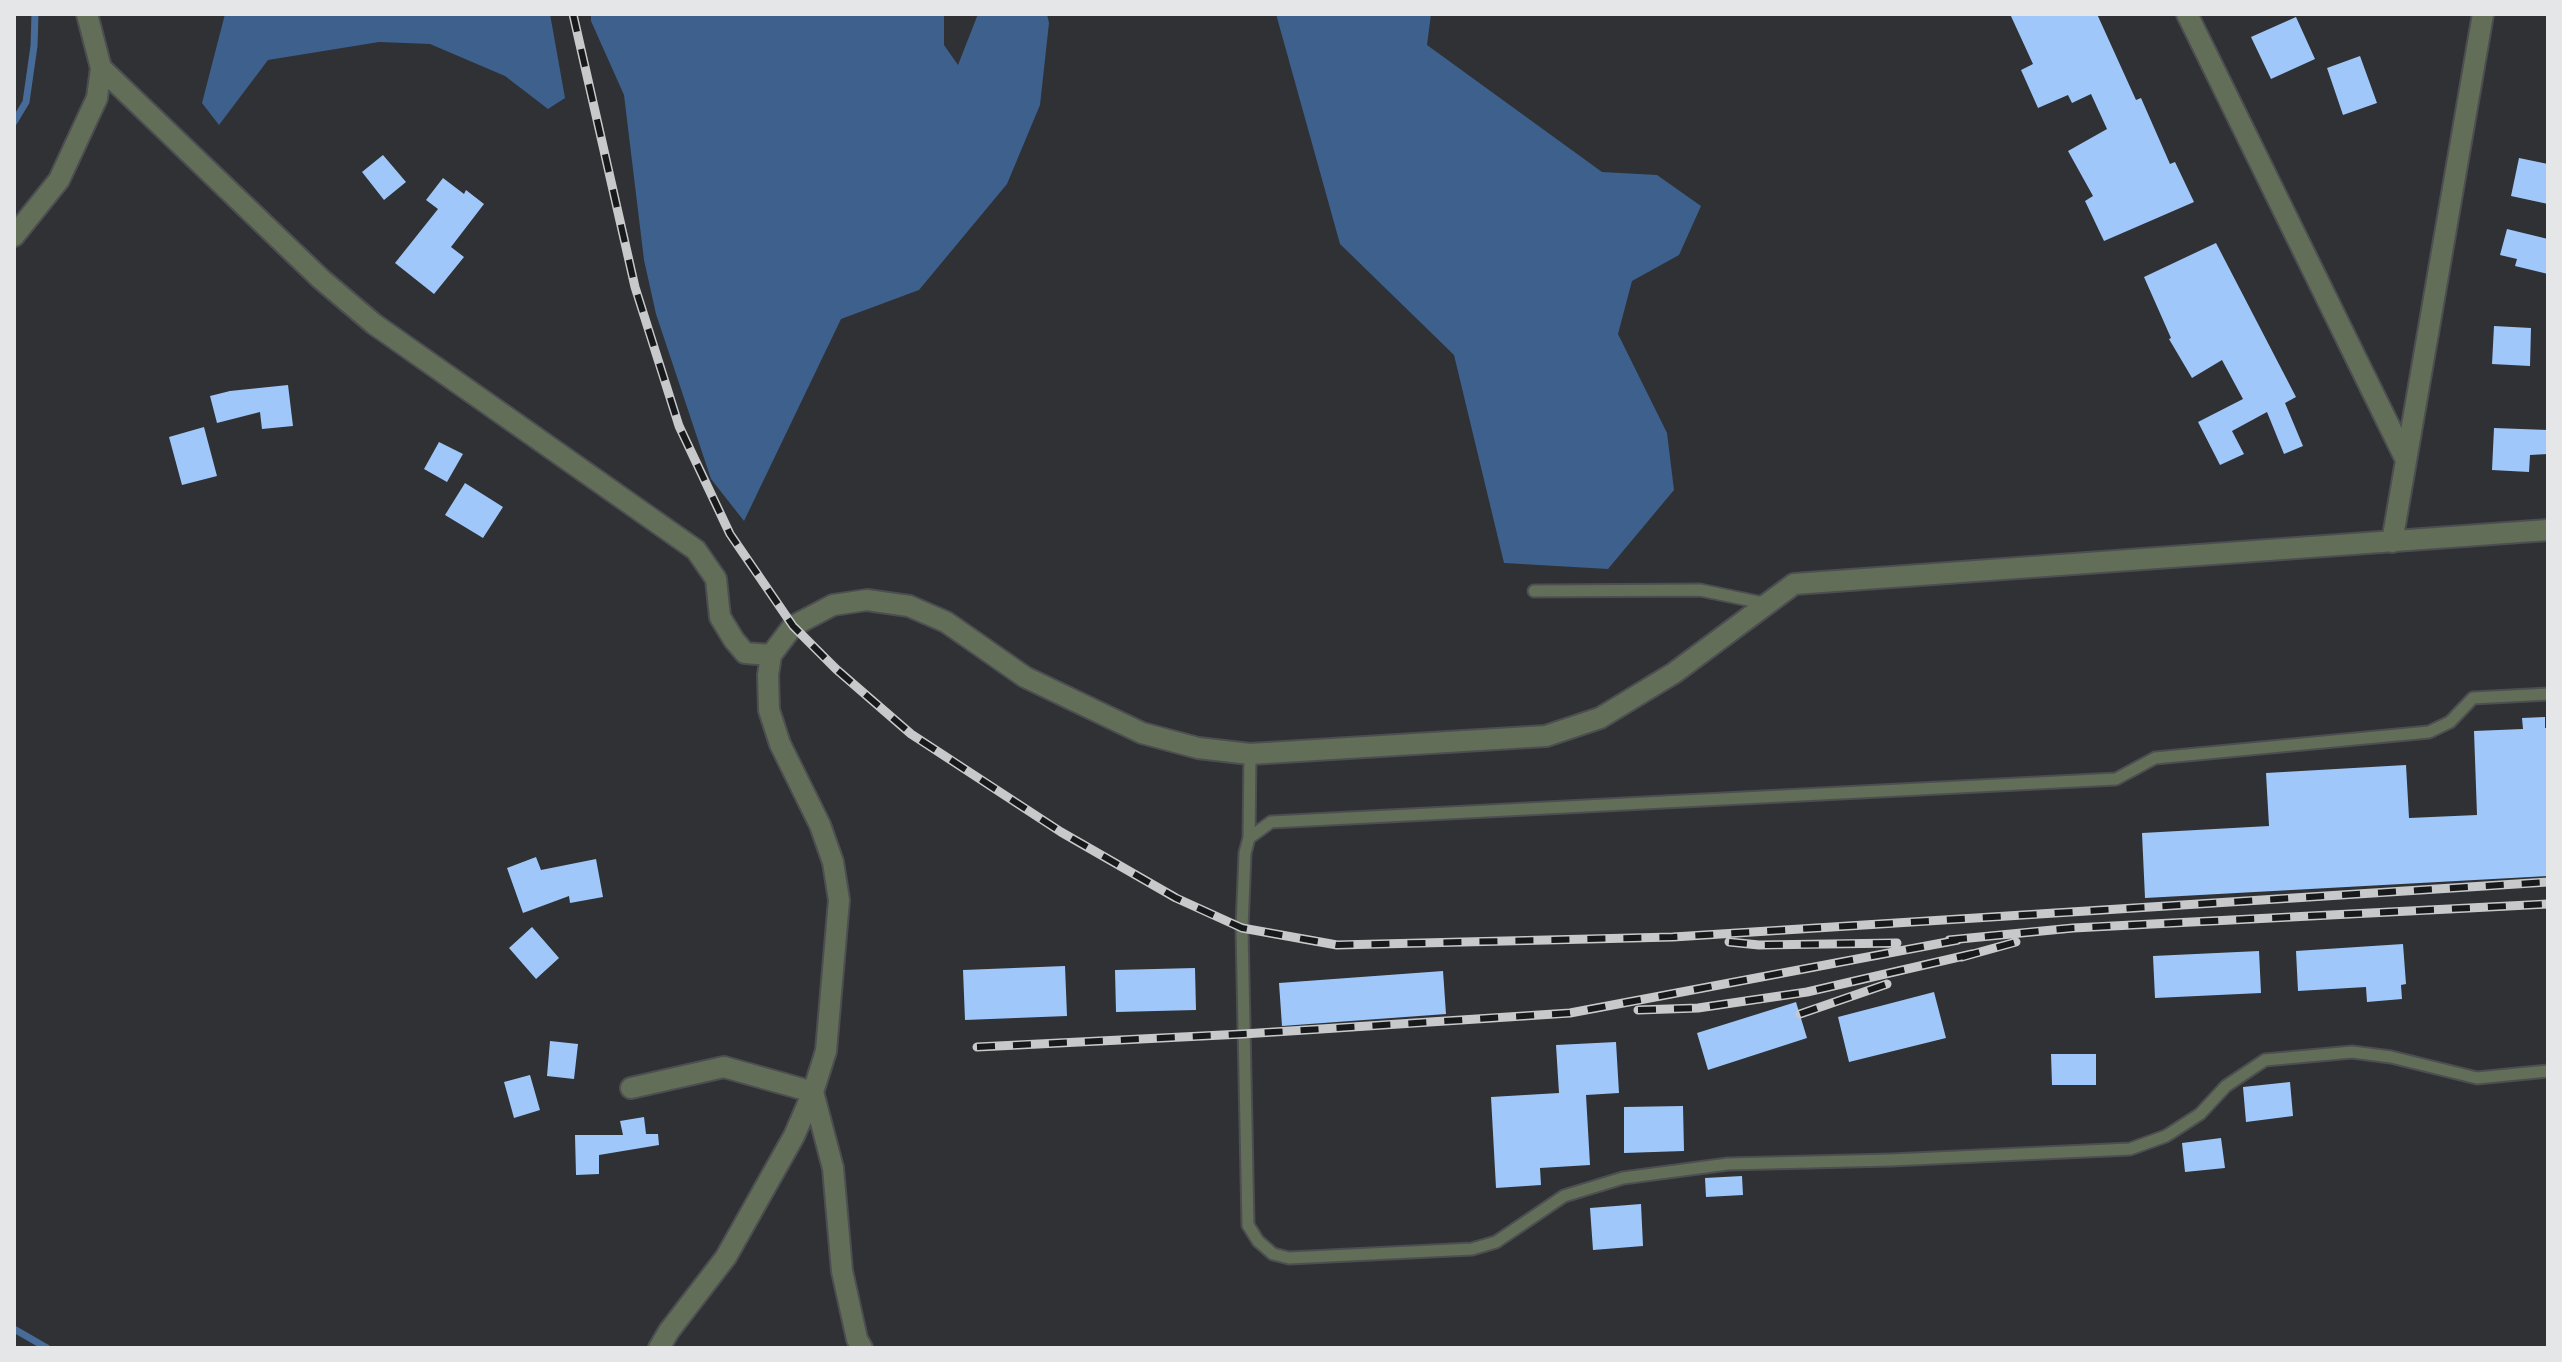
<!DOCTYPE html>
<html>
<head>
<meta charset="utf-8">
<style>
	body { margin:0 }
	#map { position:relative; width:2562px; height:1362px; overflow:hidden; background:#2f3134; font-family:"Fira Sans Condensed",sans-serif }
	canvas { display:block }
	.frame { position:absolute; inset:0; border:16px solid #e5e6e8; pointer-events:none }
</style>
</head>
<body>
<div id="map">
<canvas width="2562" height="1362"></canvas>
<div class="frame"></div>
</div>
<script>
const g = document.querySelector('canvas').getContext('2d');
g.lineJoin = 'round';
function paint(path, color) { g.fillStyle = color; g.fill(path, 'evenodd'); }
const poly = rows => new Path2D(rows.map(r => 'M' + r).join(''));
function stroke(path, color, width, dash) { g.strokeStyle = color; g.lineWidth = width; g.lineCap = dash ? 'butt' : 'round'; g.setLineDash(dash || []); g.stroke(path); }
paint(poly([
	[225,14,550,14,565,98,548,109,505,76,430,44,379,42,268,60,219,125,202,103],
	[591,14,944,14,944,45,958,65,978,14,1047,14,1049,23,1040,105,1007,184,919,290,841,319,744,521,711,479,656,314,644,260,624,95,591,21],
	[1276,14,1431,14,1427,45,1602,172,1657,175,1701,206,1679,255,1632,281,1618,334,1667,433,1674,490,1608,569,1504,563,1454,355,1340,244]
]), '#3d608d');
stroke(poly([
	[14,122,26,102,34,46,35,14],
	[14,1329,47,1348]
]), '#486c99', 7);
paint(poly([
	[2010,14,2097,14,2136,100,2141,98,2170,164,2175,162,2194,202,2104,241,2085,201,2093,196,2068,151,2107,129,2091,94,2072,103,2068,95,2038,108,2021,70,2033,64],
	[2296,17,2315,59,2271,79,2251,37],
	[2360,56,2377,103,2343,115,2327,68],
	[383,155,406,182,384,200,362,172],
	[2519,158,2548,164,2548,204,2511,196],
	[443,178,464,194,466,190,484,204,451,247,464,257,434,294,395,263,438,209,426,200],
	[2507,229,2548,239,2548,274,2515,266,2517,259,2500,255],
	[2216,243,2296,397,2285,403,2303,446,2284,454,2267,412,2232,431,2244,454,2220,465,2198,422,2243,399,2222,360,2192,378,2169,339,2171,338,2144,277],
	[2494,326,2531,328,2530,366,2492,364],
	[288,385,293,426,262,429,260,412,217,423,210,396,230,391],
	[204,427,217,476,182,485,169,437],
	[2494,428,2548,430,2548,454,2530,455,2529,472,2492,470],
	[439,442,463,454,447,482,424,469],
	[465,483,503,507,483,538,445,515],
	[2545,717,2545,728,2548,728,2548,876,2145,898,2142,833,2269,826,2266,773,2406,765,2409,818,2477,815,2474,731,2523,729,2522,718],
	[536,857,541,870,596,859,603,897,570,903,569,896,523,913,507,868],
	[532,927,559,958,536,979,509,948],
	[2403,944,2406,984,2401,985,2402,999,2367,1002,2366,987,2298,991,2296,951],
	[2259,951,2261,993,2155,998,2153,956],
	[1065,966,1067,1016,965,1020,963,970],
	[1195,968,1196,1010,1116,1012,1115,970],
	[1443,971,1446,1014,1282,1026,1279,983],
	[1934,992,1946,1038,1849,1062,1838,1017],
	[1796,1002,1807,1038,1708,1070,1697,1033],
	[550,1041,578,1044,574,1079,547,1076],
	[1616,1042,1619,1093,1586,1095,1590,1165,1540,1168,1541,1185,1496,1188,1491,1097,1559,1093,1556,1045],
	[2051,1054,2096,1054,2096,1085,2052,1085],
	[530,1075,540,1110,514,1118,504,1082],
	[2290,1082,2293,1116,2246,1122,2243,1087],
	[1683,1106,1684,1151,1624,1153,1624,1107],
	[644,1117,646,1134,658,1134,659,1145,599,1155,599,1174,576,1175,575,1135,623,1135,620,1121],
	[2221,1138,2225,1168,2185,1172,2182,1143],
	[1742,1176,1743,1195,1706,1197,1705,1178],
	[1641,1204,1643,1246,1593,1250,1590,1208]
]), '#a0c7fa');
const lane = poly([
	[1534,591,1700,590,1768,604],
	[2548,694,2473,698,2450,722,2429,732,2155,758,2116,779,1271,822,1249,838,1245,853,1242,928,1248,1225,1258,1241,1273,1254,1289,1258,1472,1249,1496,1242,1564,1196,1623,1178,1728,1164,1891,1160,2130,1149,2166,1136,2200,1114,2226,1086,2265,1060,2352,1052,2391,1057,2477,1078,2548,1071],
	[1249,838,1250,754]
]);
const street = poly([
	[2187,14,2406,460],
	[101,68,321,279,374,324,696,550,716,579,720,617,734,640,745,653,771,655],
	[14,236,59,180,97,98,101,68,87,14],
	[2392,542,2483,14],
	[631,1088,724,1067,813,1092,833,1168,842,1271,857,1339,862,1348],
	[659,1348,669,1331,726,1257,794,1136,813,1092,826,1051,839,900,833,862,820,825,780,744,769,710,768,675,771,655,793,626,833,605,867,600,909,606,946,622,1025,677,1142,733,1198,748,1250,754,1546,736,1600,718,1674,673,1794,584,2548,530]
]);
stroke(lane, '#4c4e51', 15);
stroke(street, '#4c4e51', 24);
stroke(lane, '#626e58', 11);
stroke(street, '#626e58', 20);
const rail = poly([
	[573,14,635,287,679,426,730,534,793,626,836,669,911,734,1061,832,1176,898,1242,928,1337,945,1673,937,2548,882],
	[1949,940,2073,928,2548,904],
	[1729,942,1759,945,1897,943],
	[1962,957,2016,942],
	[1638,1010,1698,1008,1807,992,1972,954],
	[1800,1014,1887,984],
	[977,1047,1243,1034,1570,1013,1958,940]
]);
stroke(rail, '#c8c9cb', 9);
stroke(rail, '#18191a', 6, [18]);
</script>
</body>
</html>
